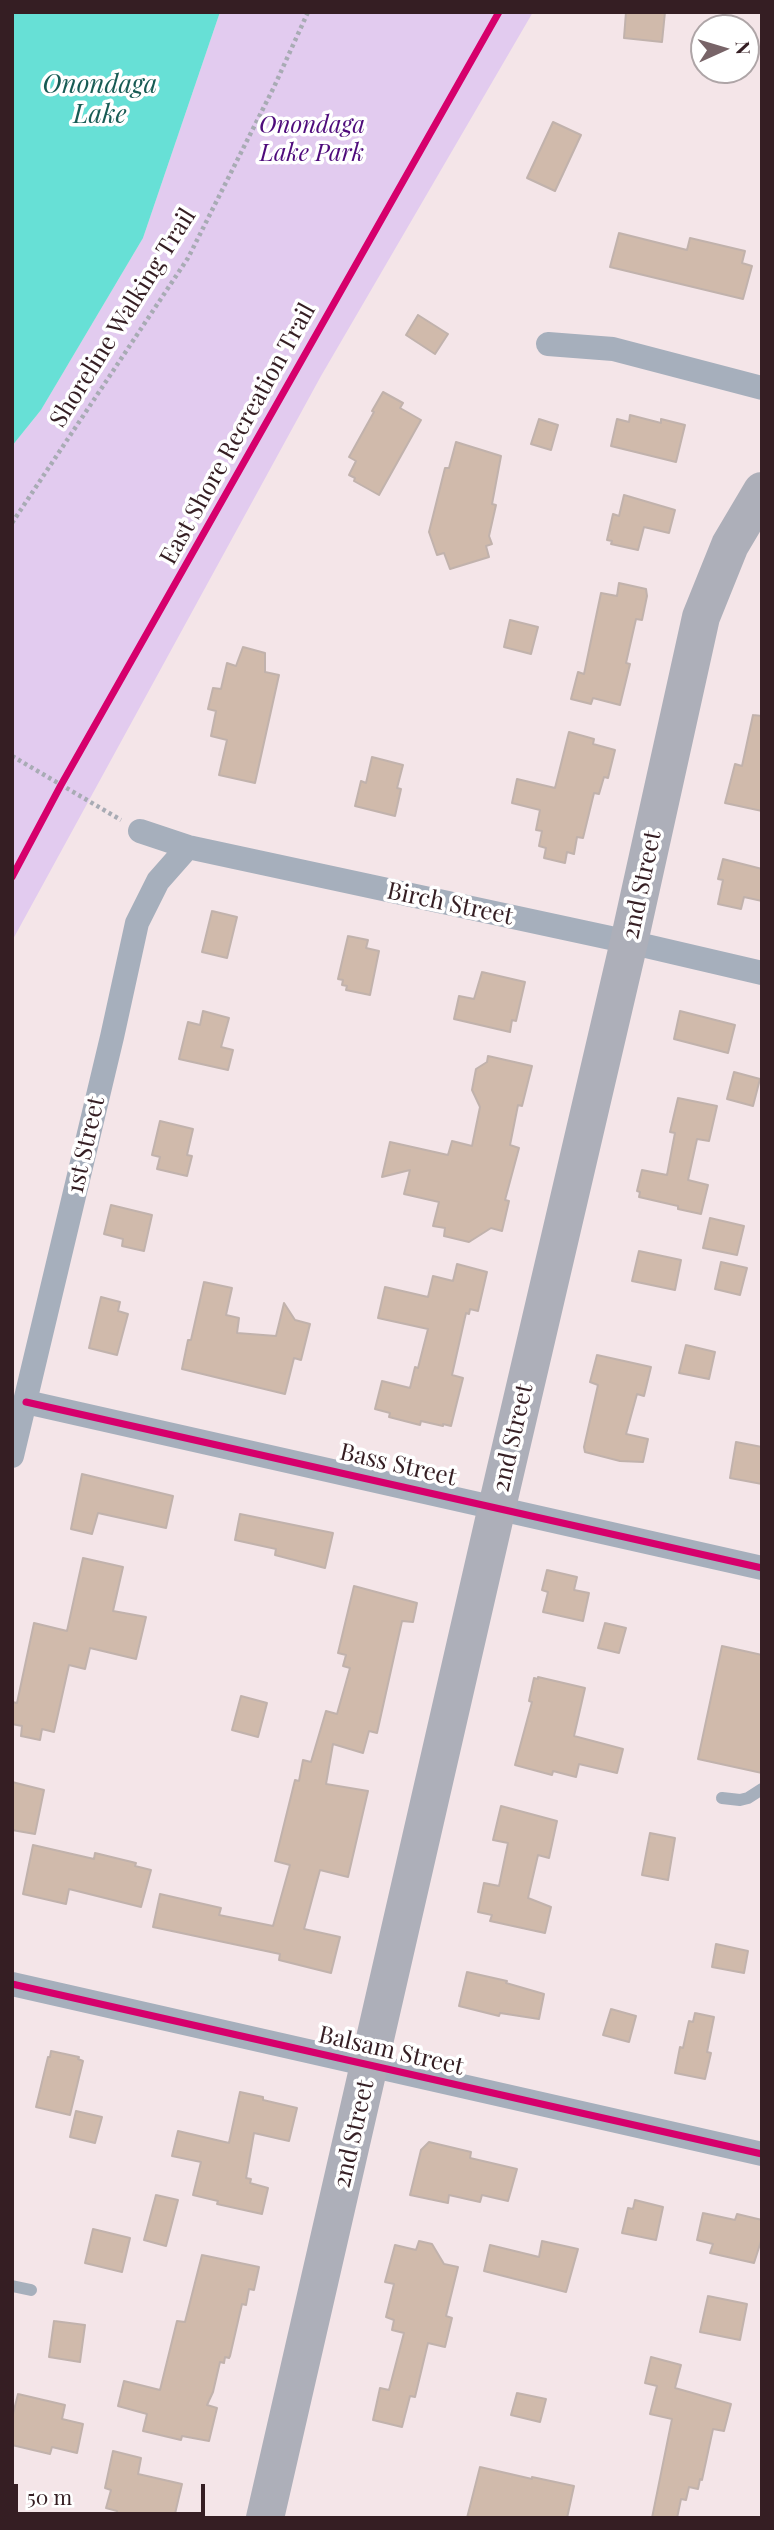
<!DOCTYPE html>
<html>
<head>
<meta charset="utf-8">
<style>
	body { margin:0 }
	#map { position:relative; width:774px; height:2530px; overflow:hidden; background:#f4e5e8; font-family:"Playfair Display",serif }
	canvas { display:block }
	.frame { position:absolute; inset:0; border:14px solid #351e23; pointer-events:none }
	.north { position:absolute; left:690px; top:14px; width:70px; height:70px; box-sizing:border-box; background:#fff; border:2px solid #aea5a7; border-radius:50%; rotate:86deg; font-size:19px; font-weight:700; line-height:28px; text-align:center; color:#351e23 }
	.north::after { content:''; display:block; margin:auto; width:24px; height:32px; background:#786468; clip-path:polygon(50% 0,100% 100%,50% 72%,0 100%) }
	.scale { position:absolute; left:14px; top:2484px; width:191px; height:32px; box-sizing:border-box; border:4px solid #351e23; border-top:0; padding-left:9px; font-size:21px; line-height:24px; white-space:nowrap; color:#351e23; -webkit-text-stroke:5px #fff; paint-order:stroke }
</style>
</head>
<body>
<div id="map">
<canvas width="774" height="2530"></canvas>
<div class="frame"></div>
<div class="north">N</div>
<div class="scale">50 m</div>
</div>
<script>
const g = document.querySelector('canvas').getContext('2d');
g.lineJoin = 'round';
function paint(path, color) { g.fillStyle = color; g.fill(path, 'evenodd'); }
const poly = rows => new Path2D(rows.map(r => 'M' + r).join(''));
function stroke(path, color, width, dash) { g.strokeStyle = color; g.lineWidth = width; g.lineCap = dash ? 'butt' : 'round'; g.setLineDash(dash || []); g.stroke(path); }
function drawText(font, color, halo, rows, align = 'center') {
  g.font = font + ' "Playfair Display",serif'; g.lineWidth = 7; g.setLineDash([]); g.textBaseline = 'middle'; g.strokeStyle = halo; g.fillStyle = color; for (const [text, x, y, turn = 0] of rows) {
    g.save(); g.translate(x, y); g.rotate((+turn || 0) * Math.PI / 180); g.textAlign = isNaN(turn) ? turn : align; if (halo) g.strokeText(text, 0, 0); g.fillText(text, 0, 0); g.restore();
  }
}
paint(poly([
	[220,12,533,12,321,376,12,941,12,446,41,410,143,238]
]), '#e2cbef');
paint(poly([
	[12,12,220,12,143,238,41,410,12,446]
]), '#67e0d6');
const building = poly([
	[626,12,665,12,662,42,624,38,626,12],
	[553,122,581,135,555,191,527,178,553,122],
	[619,233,687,250,690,238,745,251,742,263,752,266,743,299,610,267,619,233],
	[418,315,448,334,435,354,406,335,418,315],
	[383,392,403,403,400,408,421,420,379,495,354,481,355,478,349,475,356,461,349,457,374,412,372,411,383,392],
	[630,415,661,423,661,419,685,425,676,462,611,446,617,419,629,422,630,415],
	[539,419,558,425,551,450,531,444,539,419],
	[456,442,501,456,492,504,496,505,489,536,492,544,486,546,489,557,450,569,444,553,437,555,429,532,445,468,449,468,456,442],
	[624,495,675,510,669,533,644,527,638,550,611,544,612,541,607,540,613,514,619,516,624,495],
	[619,583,646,589,647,596,642,620,636,619,626,663,630,664,620,705,593,698,591,704,571,699,578,672,584,674,601,593,617,596,619,583],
	[510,620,538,627,531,654,504,647,510,620],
	[243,647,265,653,265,672,279,675,255,783,219,775,227,740,211,736,216,711,208,709,213,688,221,689,227,663,236,666,243,647],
	[753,715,762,716,762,811,725,803,735,764,742,766,753,715],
	[569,732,594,739,593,744,615,750,608,778,604,777,599,794,594,793,583,838,577,837,574,854,567,852,565,863,544,858,546,848,539,846,542,831,536,830,540,810,512,803,517,779,555,788,569,732],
	[372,757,403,765,397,788,401,789,395,816,355,806,361,781,366,783,372,757],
	[723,859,762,869,762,901,744,897,741,909,718,904,723,880,718,879,723,859],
	[212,911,237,917,227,958,202,952,212,911],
	[348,936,368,940,366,948,379,951,370,995,346,990,347,986,342,985,343,980,338,979,348,936],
	[482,972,525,982,516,1021,512,1020,510,1032,454,1019,459,996,474,999,482,972],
	[203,1011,229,1018,221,1047,233,1050,228,1070,179,1059,188,1022,200,1025,203,1011],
	[680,1011,735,1025,728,1053,674,1039,680,1011],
	[488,1056,532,1066,522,1106,518,1105,510,1145,519,1148,505,1200,509,1201,502,1231,491,1228,469,1242,444,1236,445,1228,433,1226,439,1202,404,1194,410,1170,382,1177,390,1142,448,1155,452,1141,472,1146,480,1107,472,1090,476,1069,487,1062,488,1056],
	[734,1072,760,1079,753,1106,727,1099,734,1072],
	[678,1098,717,1106,709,1141,697,1139,688,1180,708,1185,701,1214,678,1209,678,1206,639,1197,640,1192,637,1191,642,1170,667,1175,675,1133,670,1132,678,1098],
	[160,1121,193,1129,187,1155,192,1156,187,1176,157,1169,160,1157,152,1155,160,1121],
	[111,1205,152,1215,144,1251,122,1246,123,1239,104,1234,111,1205],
	[710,1218,744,1226,737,1255,703,1248,710,1218],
	[639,1251,681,1260,675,1290,632,1281,639,1251],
	[721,1262,747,1268,740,1295,715,1289,721,1262],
	[457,1264,487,1272,478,1311,470,1309,469,1314,466,1313,452,1375,463,1378,451,1426,443,1424,443,1426,421,1421,420,1425,389,1417,390,1413,375,1409,382,1381,410,1388,415,1367,418,1368,428,1329,378,1318,385,1287,428,1297,433,1276,453,1281,457,1264],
	[204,1282,232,1288,226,1315,239,1318,237,1333,276,1336,284,1303,295,1320,310,1324,301,1360,294,1358,285,1394,182,1369,188,1340,191,1340,204,1282],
	[101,1297,120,1302,118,1311,128,1314,117,1355,89,1348,101,1297],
	[686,1345,715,1352,709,1379,679,1373,686,1345],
	[597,1355,651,1367,644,1396,637,1394,626,1434,648,1439,643,1462,620,1461,585,1452,584,1447,598,1385,590,1382,597,1355],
	[736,1442,762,1447,762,1484,730,1478,736,1442],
	[82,1474,173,1496,166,1528,98,1513,92,1534,71,1529,82,1474],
	[240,1514,333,1533,325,1568,275,1555,276,1549,235,1540,240,1514],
	[83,1558,123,1567,113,1611,146,1617,136,1659,90,1648,85,1669,69,1665,54,1732,42,1729,40,1740,21,1736,22,1726,12,1724,12,1702,17,1703,34,1623,67,1631,83,1558],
	[547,1570,577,1577,574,1590,589,1593,583,1621,543,1612,548,1592,542,1590,547,1570],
	[354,1586,417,1603,413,1622,402,1621,377,1733,369,1731,363,1753,333,1744,326,1784,368,1791,348,1877,320,1870,304,1929,340,1937,331,1973,279,1960,280,1954,153,1927,160,1894,221,1908,219,1915,273,1926,290,1865,275,1861,295,1780,299,1781,303,1760,311,1762,326,1711,337,1714,350,1668,343,1666,346,1655,338,1653,354,1586],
	[605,1623,626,1628,619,1653,598,1648,605,1623],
	[722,1646,762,1655,762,1773,698,1759,722,1646],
	[538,1677,585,1688,574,1736,623,1749,617,1773,579,1764,576,1777,553,1771,552,1775,515,1765,532,1702,529,1701,534,1678,538,1679,538,1677],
	[241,1696,267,1703,258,1737,232,1730,241,1696],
	[12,1782,44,1790,35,1834,12,1830,12,1782],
	[501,1806,557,1821,549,1858,538,1855,528,1898,551,1907,545,1933,490,1921,492,1915,478,1912,484,1883,499,1886,508,1843,493,1840,501,1806],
	[650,1833,675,1838,668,1880,642,1875,650,1833],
	[33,1845,94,1859,95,1853,136,1863,135,1866,151,1870,141,1907,69,1889,66,1904,23,1894,33,1845],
	[716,1944,748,1951,744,1973,712,1967,716,1944],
	[467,1972,507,1981,506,1983,544,1994,539,2019,500,2013,499,2016,459,2006,467,1972],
	[611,2009,636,2016,629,2042,603,2035,611,2009],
	[695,2013,714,2017,707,2052,711,2053,705,2079,675,2073,680,2047,683,2048,689,2021,693,2022,695,2013],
	[51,2051,79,2057,78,2059,83,2061,70,2115,36,2107,48,2057,50,2057,51,2051],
	[240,2092,263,2097,263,2100,297,2108,289,2141,254,2133,246,2178,251,2179,250,2183,268,2188,262,2214,217,2204,218,2201,193,2195,201,2162,172,2156,178,2131,229,2143,240,2092],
	[76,2111,102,2117,95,2143,70,2137,76,2111],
	[429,2142,471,2152,470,2158,517,2169,508,2201,482,2195,480,2202,449,2195,448,2203,410,2195,421,2150,429,2142],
	[156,2195,178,2200,166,2246,144,2240,156,2195],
	[635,2200,663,2207,656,2240,622,2233,628,2208,633,2209,635,2200],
	[703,2213,735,2220,737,2214,762,2220,762,2238,754,2263,710,2253,713,2244,697,2240,703,2213],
	[93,2229,130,2238,122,2272,85,2263,93,2229],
	[419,2241,432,2244,444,2264,458,2267,446,2316,452,2318,445,2347,428,2343,415,2397,410,2396,402,2427,373,2420,380,2388,389,2390,404,2333,392,2330,394,2320,386,2317,394,2284,385,2282,395,2245,416,2250,419,2241],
	[542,2241,578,2249,566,2292,484,2271,490,2245,539,2257,542,2241],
	[202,2255,259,2267,254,2290,249,2289,246,2305,242,2304,230,2356,229,2358,225,2357,224,2363,220,2362,213,2392,207,2405,217,2408,209,2441,182,2436,181,2440,143,2431,147,2414,118,2406,124,2381,160,2390,177,2321,185,2322,202,2255],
	[708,2296,747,2304,740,2340,700,2332,708,2296],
	[54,2321,85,2325,80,2362,49,2357,54,2321],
	[651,2357,681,2365,675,2388,731,2404,724,2431,713,2429,702,2480,700,2479,698,2489,689,2487,686,2500,681,2499,677,2518,652,2518,672,2419,650,2414,657,2386,645,2383,651,2357],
	[517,2393,546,2399,540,2422,511,2415,517,2393],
	[18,2394,65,2405,62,2419,83,2424,77,2453,52,2447,50,2454,12,2445,12,2418,18,2394],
	[113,2451,141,2458,138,2474,182,2484,174,2518,116,2518,117,2511,106,2508,111,2490,105,2488,113,2451],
	[480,2467,532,2479,532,2477,574,2486,567,2518,467,2518,480,2467]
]);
paint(building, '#d0baab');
stroke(building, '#c1b2ac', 2);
stroke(poly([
	[12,523,188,258,274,87,308,12],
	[12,756,121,820]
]), '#a8abb4', 4.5, [3.5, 3.5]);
stroke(poly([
	[722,1798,740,1800,748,1798,762,1789],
	[12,2286,31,2290]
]), '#a6afbc', 12);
stroke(poly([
	[548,344,613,349,762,388],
	[140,831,188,847,629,942,762,973],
	[26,1402,762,1568],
	[12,1456,112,1037,137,923,158,881,188,847],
	[12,1984,762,2154]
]), '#a6afbc', 24);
stroke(poly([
	[265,2518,497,1507,629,942,701,617,730,545,762,491]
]), '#adafb9', 38);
stroke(poly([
	[12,877,61,785,499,12],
	[26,1402,762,1568],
	[12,1984,762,2154]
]), '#d6006c', 7);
drawText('italic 24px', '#4e0b7b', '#fff', [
	["Onondaga",312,126],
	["Lake Park",312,154]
]);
drawText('24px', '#351e23', '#fff', [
	["Shoreline Walking Trail",123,318,-58],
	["East Shore Recreation Trail",238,434,-61],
	["2nd Street",642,885,-78],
	["Birch Street",450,904,12],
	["1st Street",86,1145,-77],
	["2nd Street",513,1438,-77],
	["Bass Street",398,1465,13],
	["Balsam Street",391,2051,13],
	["2nd Street",354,2134,-77]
]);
drawText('italic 26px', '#175b54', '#fff', [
	["Onondaga",100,85],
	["Lake",100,115]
]);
</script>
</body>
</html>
